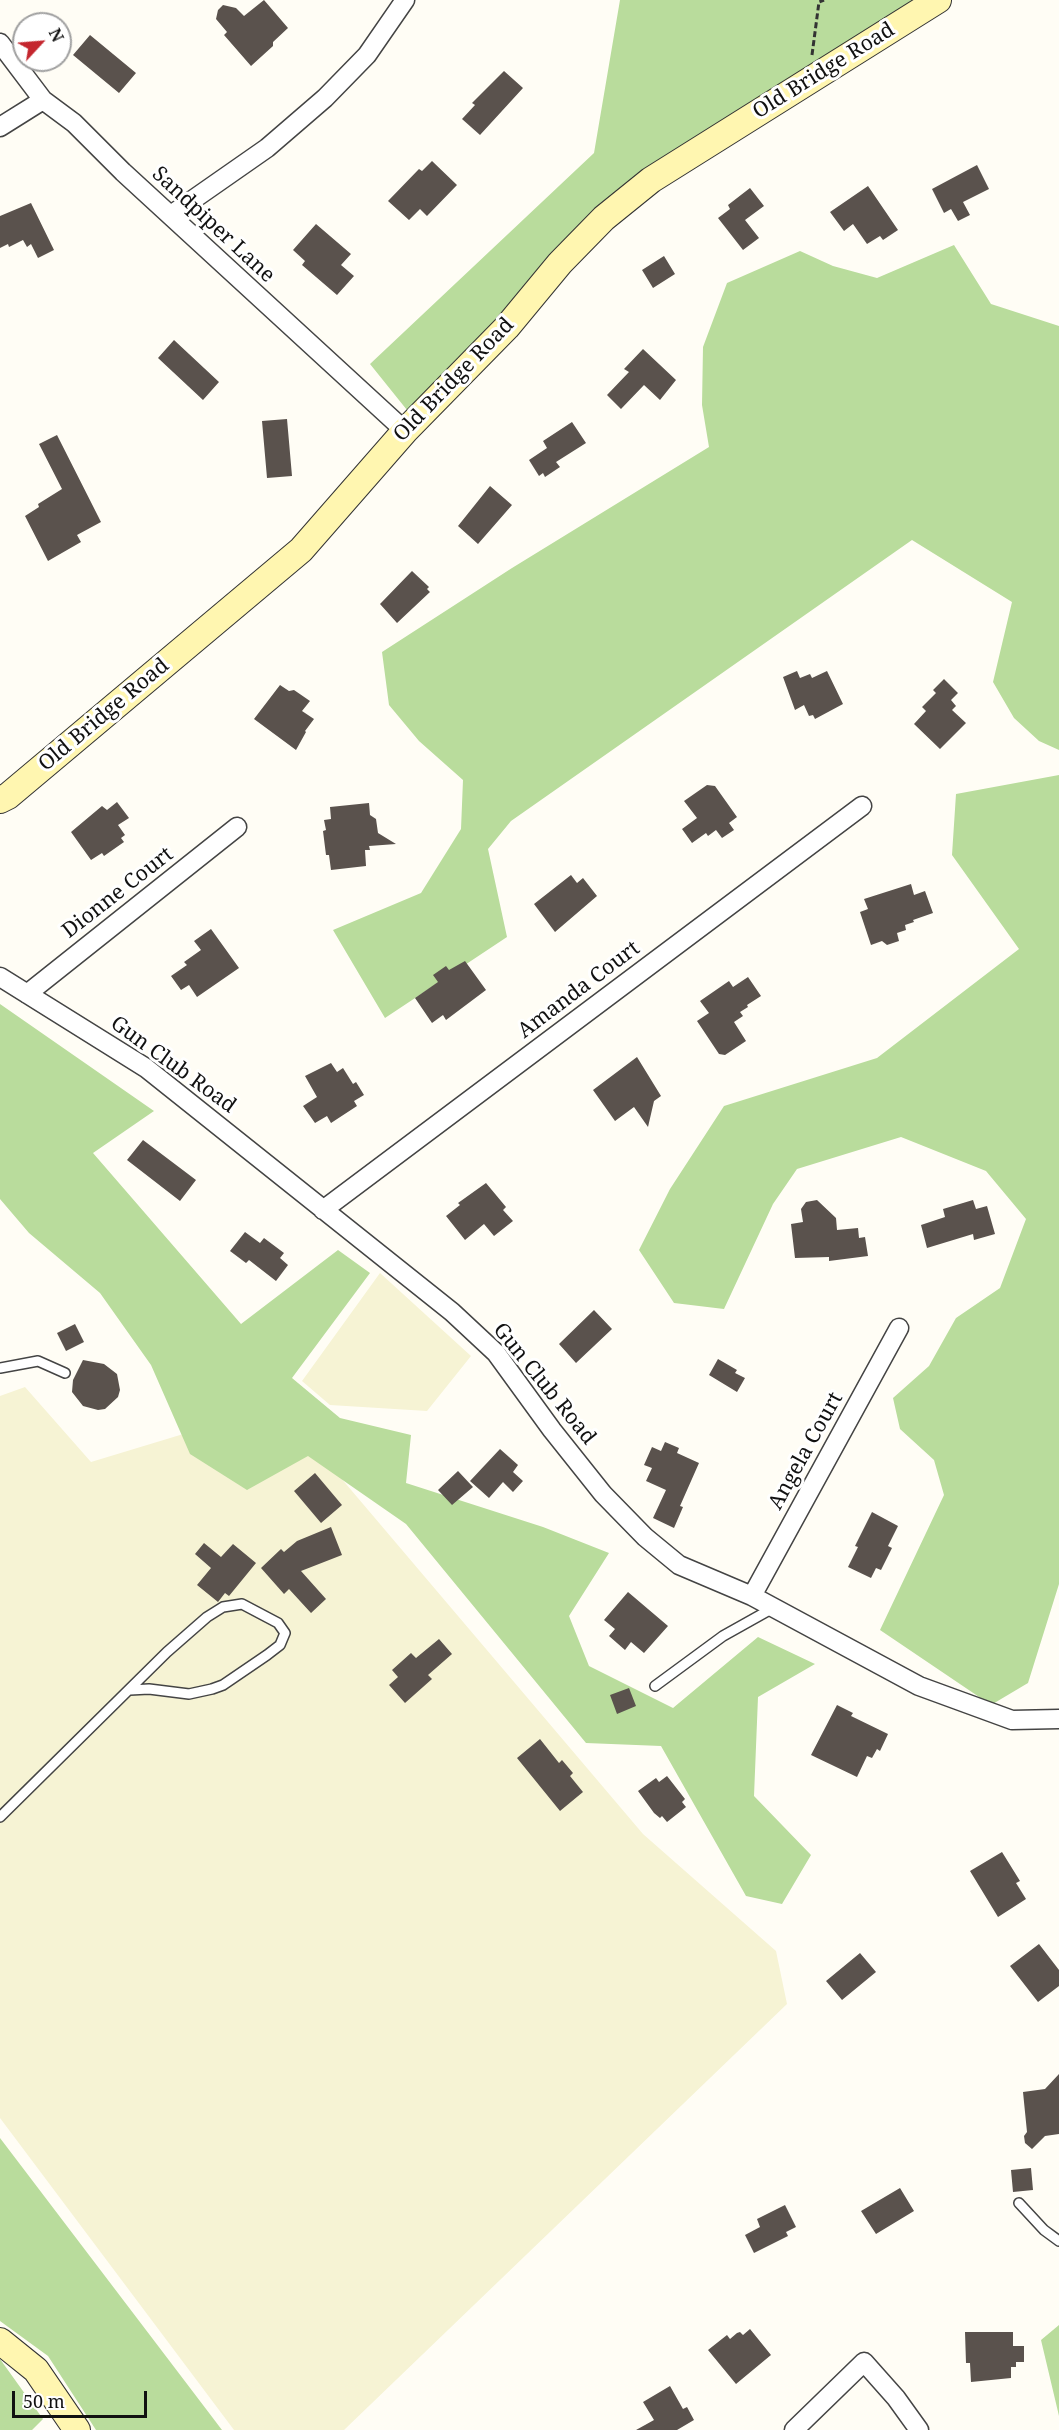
<!DOCTYPE html>
<html>
<head>
<meta charset="utf-8">
<style>
	body { margin:0 }
	#map { position:relative; width:1059px; height:2430px; overflow:hidden; background:#fffdf5; font-family:"Noto Serif",serif }
	canvas { display:block }
	.north { position:absolute; left:12px; top:12px; width:60px; height:60px; box-sizing:border-box; background:#fff; border:2px solid #a0a0a0; border-radius:50%; rotate:64deg; font-size:16px; font-weight:700; line-height:24px; text-align:center; color:#111 }
	.north::after { content:''; display:block; margin:auto; width:21px; height:27px; background:#c4262e; clip-path:polygon(50% 0,100% 100%,50% 72%,0 100%) }
	.scale { position:absolute; left:12px; top:2391px; width:135px; height:27px; box-sizing:border-box; border:3px solid #111; border-top:0; padding-left:8px; font-size:18px; line-height:21px; white-space:nowrap; color:#111; -webkit-text-stroke:4px #fff; paint-order:stroke }
</style>
</head>
<body>
<div id="map">
<canvas width="1059" height="2430"></canvas>
<div class="north">N</div>
<div class="scale">50 m</div>
</div>
<script>
const g = document.querySelector('canvas').getContext('2d');
g.lineJoin = 'round';
function paint(path, color) { g.fillStyle = color; g.fill(path, 'evenodd'); }
const poly = rows => new Path2D(rows.map(r => 'M' + r).join(''));
function stroke(path, color, width, dash) { g.strokeStyle = color; g.lineWidth = width; g.lineCap = dash ? 'butt' : 'round'; g.setLineDash(dash || []); g.stroke(path); }
function drawText(font, color, halo, rows, align = 'center') {
  g.font = font + ' "Noto Serif",serif'; g.lineWidth = 6; g.setLineDash([]); g.textBaseline = 'middle'; g.strokeStyle = halo; g.fillStyle = color; for (const [text, x, y, turn = 0] of rows) {
    g.save(); g.translate(x, y); g.rotate((+turn || 0) * Math.PI / 180); g.textAlign = isNaN(turn) ? turn : align; if (halo) g.strokeText(text, 0, 0); g.fillText(text, 0, 0); g.restore();
  }
}
paint(poly([
	[380,1273,471,1356,427,1411,330,1405,302,1381],
	[25,1387,91,1462,279,1405,643,1834,776,1951,787,2004,344,2430,234,2430,0,2118,0,1396]
]), '#f6f3d4');
paint(poly([
	[620,0,922,0,605,203,411,415,370,364,594,153],
	[954,245,991,304,1059,326,1059,750,1039,741,1014,718,993,682,1012,602,912,540,511,821,488,849,507,937,385,1018,333,930,421,893,461,829,463,780,419,741,389,705,382,652,512,568,709,447,702,405,703,347,727,283,800,251,833,266,877,278],
	[1059,775,1059,1584,1028,1683,991,1705,880,1630,944,1495,934,1460,900,1429,893,1398,929,1366,956,1318,1000,1288,1026,1219,986,1171,901,1137,797,1169,773,1204,724,1309,674,1303,639,1250,670,1189,724,1106,877,1058,1019,949,952,855,956,794],
	[0,1004,154,1111,93,1153,241,1324,338,1250,370,1273,292,1378,340,1418,411,1435,406,1483,543,1527,609,1553,569,1616,589,1666,673,1708,758,1637,815,1664,758,1697,754,1796,811,1855,782,1904,746,1896,661,1746,586,1743,406,1524,308,1456,247,1490,190,1454,151,1365,100,1293,29,1233,0,1199],
	[0,2138,222,2430,96,2430,48,2356,0,2321],
	[1059,2325,1059,2416,1041,2340],
	[0,2359,43,2419,32,2430,0,2430]
]), '#b9dc9c');
paint(poly([
	[264,0,288,28,273,42,273,46,251,66,224,35,227,32,216,19,218,10,223,5,236,8,244,16],
	[90,35,136,73,119,93,73,55],
	[504,71,523,88,480,135,462,119,475,105,472,103],
	[432,161,457,185,427,216,420,209,409,220,388,201,419,169,422,171],
	[977,165,989,189,963,202,970,215,958,221,951,209,944,213,932,189],
	[868,186,898,230,883,240,880,236,867,244,853,224,844,231,830,212],
	[750,188,764,206,745,220,759,238,743,250,718,218,730,209,728,205],
	[31,203,54,250,38,258,31,244,27,247,23,240,9,247,8,244,0,248,0,216],
	[316,224,351,254,341,265,354,276,337,295,302,265,305,261,293,250],
	[664,256,675,274,653,288,642,270],
	[174,340,219,382,203,400,158,358],
	[643,349,676,380,660,400,644,385,621,409,607,395,629,372,624,369],
	[287,419,292,476,267,478,262,421],
	[572,422,586,443,556,462,560,467,545,477,543,473,539,476,529,460,547,448,543,441],
	[57,435,101,522,77,535,81,542,48,561,25,516,39,507,38,504,62,489,39,444],
	[490,486,512,505,478,544,458,526],
	[412,571,429,587,427,589,430,592,397,623,380,604],
	[797,671,800,678,810,674,812,678,827,671,843,704,815,719,813,715,809,716,804,705,795,710,783,677],
	[944,679,958,693,951,700,956,706,952,710,966,723,940,749,914,724,926,711,922,707,936,693,933,690],
	[280,685,289,691,294,690,310,701,302,711,314,719,305,731,306,732,296,750,254,719],
	[707,785,715,786,737,817,729,823,734,830,722,838,716,830,708,836,706,833,692,843,682,829,697,818,684,801],
	[117,802,129,818,118,825,125,835,121,838,124,842,104,856,102,853,91,860,71,832,102,806,107,810],
	[369,803,370,815,376,819,378,833,396,844,369,846,370,850,365,850,366,866,331,870,329,855,326,855,323,831,326,830,324,820,331,819,330,807],
	[571,875,577,883,583,878,597,896,555,932,534,904],
	[911,884,914,895,925,891,933,913,913,920,914,922,905,925,906,930,897,933,899,941,887,945,882,941,871,945,860,912,868,909,864,899],
	[211,929,239,968,197,997,189,985,181,990,171,976,187,965,184,962,201,950,194,941],
	[465,961,486,990,446,1020,443,1015,432,1023,415,998,438,982,433,975,446,966,449,970],
	[748,977,761,996,747,1005,748,1007,740,1012,743,1016,734,1022,746,1041,725,1055,719,1054,697,1021,709,1013,700,1001,729,981,733,987],
	[637,1057,661,1096,654,1101,648,1127,634,1107,615,1121,593,1090],
	[331,1063,337,1072,343,1068,353,1084,356,1082,364,1095,354,1101,357,1106,331,1123,327,1116,315,1123,303,1106,317,1097,305,1076],
	[143,1140,196,1180,180,1201,127,1160],
	[486,1183,506,1207,503,1210,513,1221,494,1236,484,1224,465,1240,446,1216,460,1205,458,1203],
	[817,1200,836,1218,837,1230,858,1228,859,1238,865,1237,868,1256,829,1261,829,1257,795,1258,791,1224,803,1222,801,1209,806,1202],
	[973,1200,976,1209,987,1206,995,1234,974,1240,973,1234,927,1248,921,1225,945,1217,943,1209],
	[245,1232,260,1243,264,1238,284,1253,280,1258,288,1265,276,1281,249,1260,246,1263,230,1251],
	[594,1310,612,1329,576,1363,559,1344],
	[75,1324,84,1342,66,1351,57,1333],
	[718,1359,737,1370,735,1373,745,1378,737,1392,709,1375],
	[83,1360,104,1364,117,1374,120,1390,118,1397,105,1409,98,1410,83,1406,72,1392,73,1380],
	[665,1442,679,1448,677,1453,699,1463,680,1506,683,1507,674,1528,653,1518,666,1490,646,1481,652,1468,644,1465,652,1447,661,1451],
	[500,1449,518,1465,513,1472,523,1481,513,1492,503,1482,489,1498,470,1481],
	[458,1471,473,1487,452,1505,438,1490],
	[315,1473,342,1505,321,1523,294,1491],
	[872,1512,898,1526,888,1546,892,1548,881,1570,876,1568,871,1578,848,1567,858,1547,855,1546],
	[331,1527,342,1555,301,1571,326,1599,311,1613,289,1589,284,1594,261,1568,281,1549,284,1552,297,1541],
	[204,1543,221,1557,233,1544,256,1563,229,1596,225,1593,218,1602,197,1585,211,1568,195,1554],
	[628,1592,668,1626,644,1653,631,1642,625,1650,609,1636,615,1629,604,1620],
	[439,1639,452,1654,428,1675,432,1679,405,1703,389,1685,398,1677,392,1670,411,1653,416,1658],
	[629,1688,636,1706,617,1714,610,1695],
	[837,1705,853,1713,851,1716,888,1734,880,1751,877,1749,872,1758,867,1756,857,1777,811,1755],
	[540,1739,559,1763,562,1760,573,1773,570,1776,583,1792,560,1811,517,1758],
	[667,1776,685,1799,682,1802,686,1807,667,1822,662,1816,660,1818,654,1813,638,1791,656,1778,659,1782],
	[1002,1852,1020,1881,1016,1883,1026,1899,998,1917,970,1871],
	[1039,1944,1059,1970,1059,1986,1038,2002,1010,1966],
	[860,1953,876,1972,842,2000,826,1981],
	[1059,2074,1059,2134,1045,2136,1032,2149,1025,2143,1024,2136,1027,2132,1023,2092,1045,2089],
	[1031,2168,1033,2190,1013,2192,1011,2170],
	[900,2188,914,2211,876,2234,861,2211],
	[785,2205,796,2227,786,2232,788,2236,754,2253,745,2235,760,2227,757,2219],
	[750,2329,771,2355,736,2384,708,2350,727,2335,730,2339,737,2333,740,2332,743,2335],
	[965,2332,1013,2332,1013,2346,1024,2346,1024,2362,1016,2362,1016,2367,1011,2367,1011,2378,971,2382,970,2363,966,2363],
	[670,2386,683,2409,687,2407,694,2420,677,2430,636,2430,654,2420,643,2402]
]), '#5a524d');
const lane = poly([
	[0,1368,38,1361,65,1373],
	[655,1686,723,1636,773,1608],
	[0,1817,167,1652,207,1617,223,1607,242,1604,278,1623,285,1633,280,1645,267,1655,223,1685,212,1689,189,1694,149,1689,130,1690],
	[1019,2203,1044,2230,1059,2241]
]);
const street = poly([
	[0,43,43,100,74,123,123,172,405,431],
	[0,127,43,100],
	[171,215,267,148,325,98,367,55,405,0],
	[0,977,146,1068,452,1312,496,1353,552,1430,603,1494,645,1537,679,1565,752,1596,919,1686,1012,1720,1059,1719],
	[27,994,237,827],
	[323,1210,862,806],
	[752,1596,899,1328],
	[794,2430,864,2362,896,2398,919,2430]
]);
const secondary = poly([
	[0,800,8,796,301,550,405,431,507,327,560,263,604,218,651,180,938,0],
	[0,2341,36,2370,77,2430]
]);
stroke(lane, '#444', 12);
stroke(street, '#444', 21);
stroke(secondary, '#333', 28);
stroke(poly([
	[812,55,819,2,824,0]
]), '#333', 3, [6, 3]);
stroke(lane, '#fff', 9);
stroke(street, '#fff', 18);
stroke(secondary, '#fff6b0', 26);
drawText('21px', '#111', '#fff', [
	["Old Bridge Road",824,71,-32],
	["Sandpiper Lane",213,225,43],
	["Old Bridge Road",454,380,-46],
	["Old Bridge Road",104,715,-40],
	["Dionne Court",118,893,-38],
	["Amanda Court",579,990,-37],
	["Gun Club Road",173,1065,36],
	["Gun Club Road",544,1384,51],
	["Angela Court",806,1451,-61]
]);
</script>
</body>
</html>
